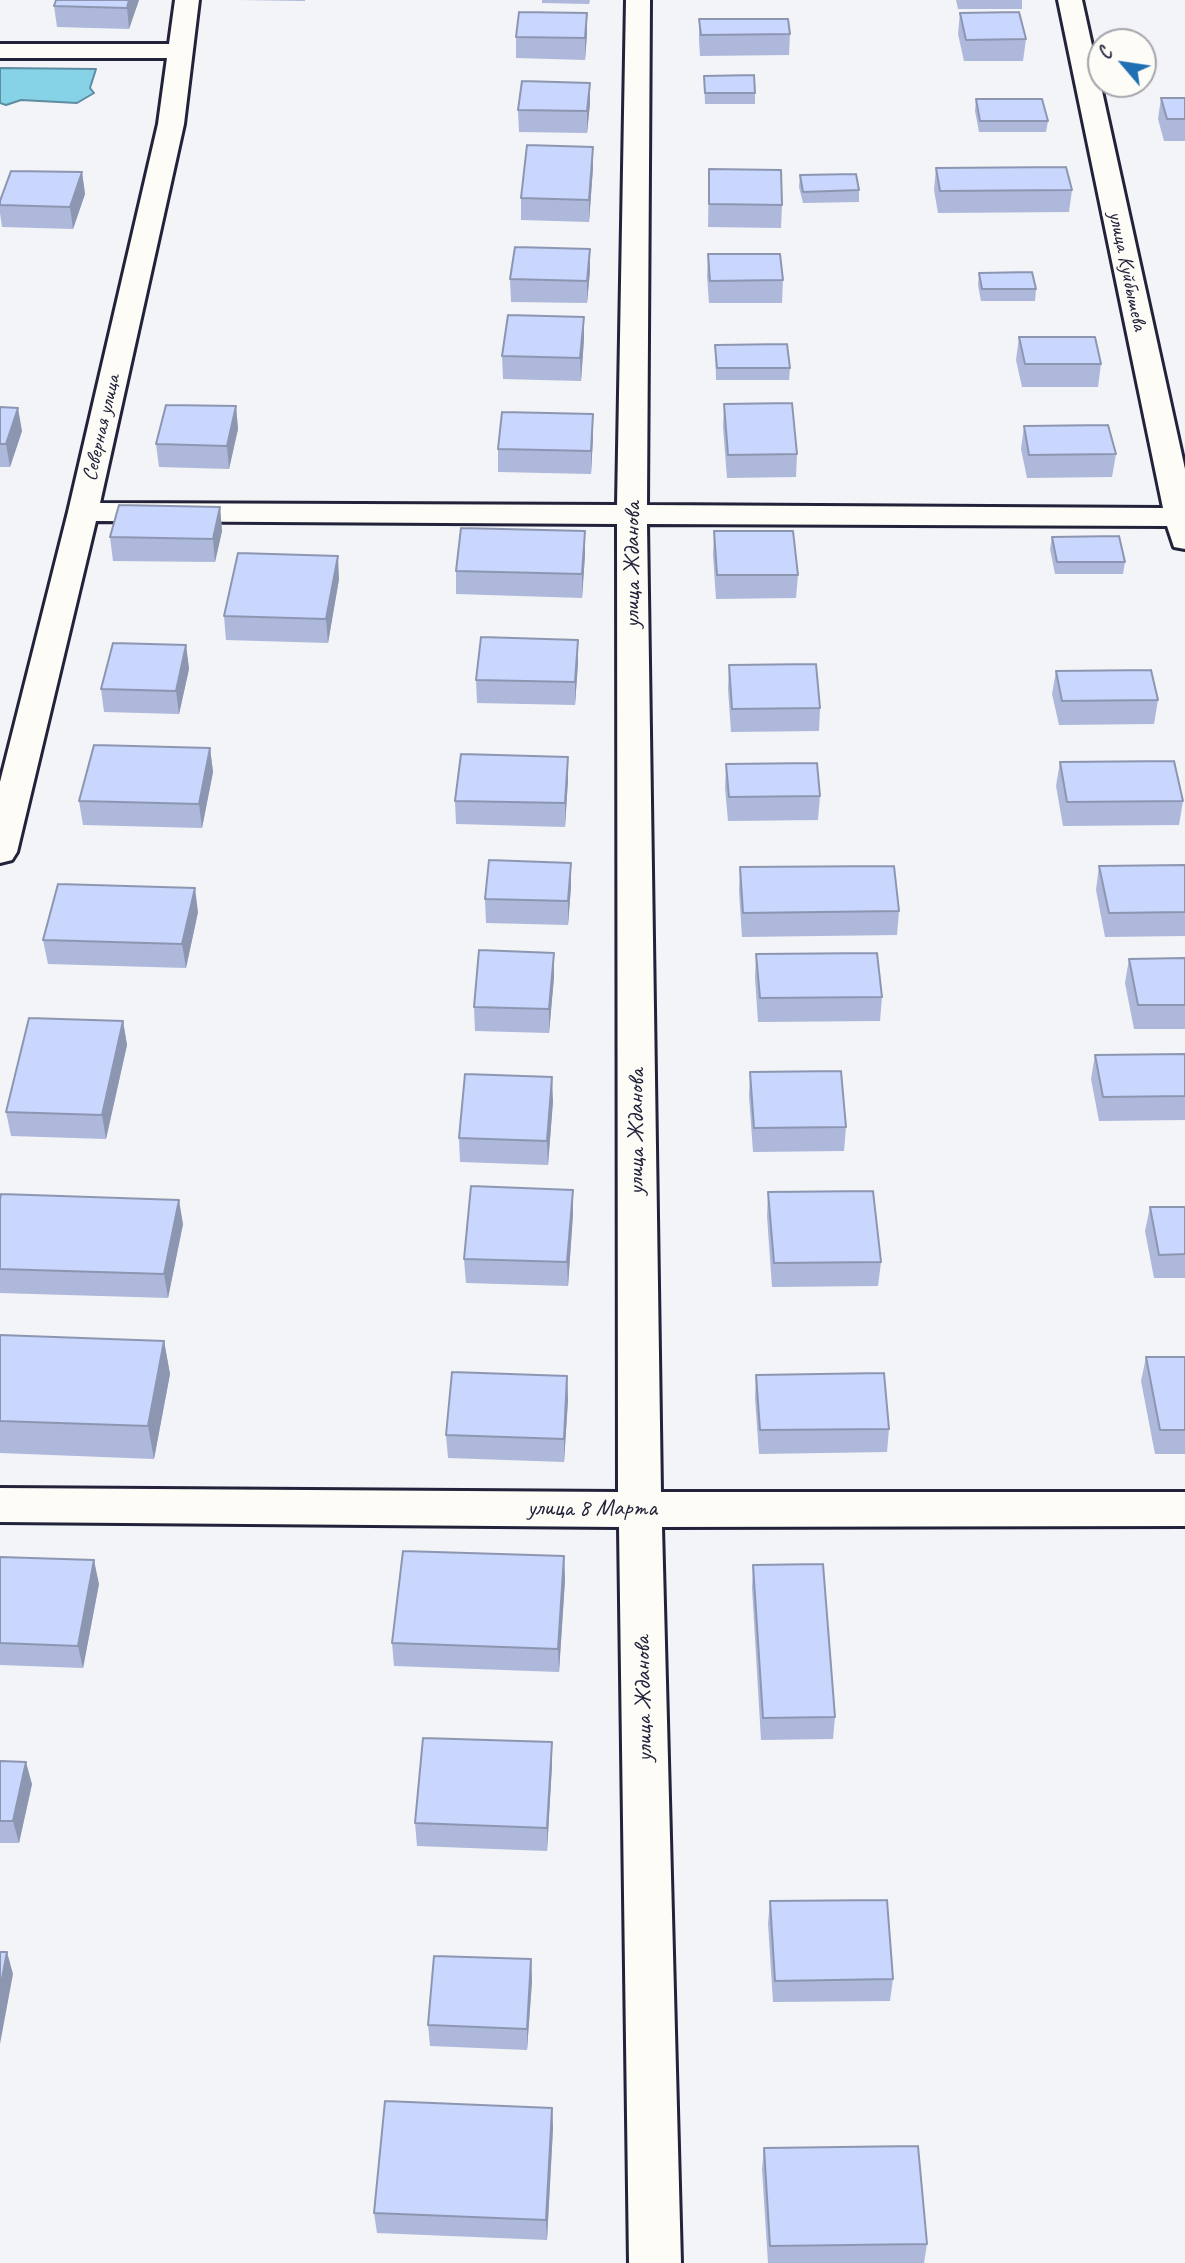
<!DOCTYPE html>
<html>
<head>
<meta charset="utf-8">
<style>
	body { margin:0 }
	#map { position:relative; width:1185px; height:2263px; overflow:hidden; background:#f3f4f8; font-family:Caveat,sans-serif }
	canvas { display:block }
	.north { position:absolute; left:1087px; top:28px; width:70px; height:70px; box-sizing:border-box; background:#fdfcf7; border:2px solid #a5a5ac; border-radius:50%; rotate:299deg; font-size:19px; font-weight:700; line-height:28px; text-align:center; color:#22223b }
	.north::after { content:''; display:block; margin:auto; width:24px; height:32px; background:#1f6fb2; clip-path:polygon(50% 0,100% 100%,50% 72%,0 100%) }
</style>
</head>
<body>
<div id="map">
<canvas width="1185" height="2263"></canvas>
<div class="north">С</div>
</div>
<script>
const g = document.querySelector('canvas').getContext('2d');
g.lineJoin = 'round';
function paint(path, color) { g.fillStyle = color; g.fill(path, 'evenodd'); }
const poly = rows => new Path2D(rows.map(r => 'M' + r).join(''));
function stroke(path, color, width, dash) { g.strokeStyle = color; g.lineWidth = width; g.lineCap = dash ? 'butt' : 'round'; g.setLineDash(dash || []); g.stroke(path); }
function drawText(font, color, halo, rows, align = 'center') {
  g.font = font + ' Caveat,sans-serif'; g.lineWidth = 5; g.setLineDash([]); g.textBaseline = 'middle'; g.strokeStyle = halo; g.fillStyle = color; for (const [text, x, y, turn = 0] of rows) {
    g.save(); g.translate(x, y); g.rotate((+turn || 0) * Math.PI / 180); g.textAlign = isNaN(turn) ? turn : align; if (halo) g.strokeText(text, 0, 0); g.fillText(text, 0, 0); g.restore();
  }
}
const water = poly([
	[0,68,96,69,90,88,94,93,77,103,21,100,6,105,0,103,0,68]
]);
paint(water, '#86d2e6');
stroke(water, '#5e8ca2', 2);
const minor = poly([
	[175,0,199,0,184,124,100,503,617,505,626,0,650,0,647,505,1163,508,1058,0,1082,0,1185,469,1185,549,1174,547,1167,526,647,524,661,1492,1185,1492,1185,1526,662,1527,681,2263,629,2263,619,1527,0,1522,0,1488,618,1492,617,524,96,521,17,852,12,860,0,863,0,782,68,512,158,124,167,58,0,58,0,44,169,44,175,0]
]);
stroke(minor, '#22223b', 6);
paint(minor, '#fdfcf7');
paint(poly([
	[139,0,129,29,57,27,54,6],
	[240,0,305,0,305,1],
	[542,0,590,0,589,4,542,3],
	[956,0,1022,0,1022,9,958,9],
	[960,13,1026,39,1023,61,964,61,958,34],
	[699,19,790,34,789,55,700,56,699,40],
	[587,34,585,60,516,58,516,37],
	[704,76,755,93,755,104,705,104],
	[590,83,590,104,587,133,519,132,518,110],
	[1161,98,1185,98,1185,141,1164,141,1158,119],
	[976,99,1048,121,1046,132,979,132,975,111],
	[593,168,589,222,521,220,521,198],
	[936,168,1072,190,1069,212,938,213,934,190],
	[709,169,782,205,781,228,708,227],
	[82,172,85,194,73,229,2,227,0,213,0,201],
	[800,175,859,190,859,202,803,203,799,187],
	[590,249,590,271,587,303,511,302,510,279],
	[708,254,783,280,782,303,709,303,707,276],
	[979,273,1036,289,1035,301,981,301,978,285],
	[584,317,584,339,581,381,503,379,502,356],
	[1019,337,1101,364,1098,387,1022,387,1016,360],
	[715,345,790,368,789,380,716,380],
	[724,404,797,454,796,477,727,478,723,427],
	[236,406,238,429,229,469,159,467,156,444],
	[0,407,22,431,10,467,0,467],
	[1024,426,1116,454,1112,477,1027,478,1021,449],
	[593,437,591,474,498,472,498,449],
	[220,507,222,531,215,562,113,561,110,537],
	[585,531,585,555,582,598,456,594,456,571],
	[714,531,798,575,796,598,716,599,713,555],
	[1052,537,1125,562,1123,574,1055,574,1050,549],
	[339,579,328,643,226,640,224,616],
	[578,640,578,663,575,705,477,703,476,680],
	[186,645,189,669,179,714,104,712,101,689],
	[729,665,820,708,819,731,731,732,728,689],
	[1056,671,1158,700,1154,724,1059,725,1052,694],
	[210,748,213,772,202,828,83,825,79,801],
	[568,757,568,780,565,827,456,824,455,801],
	[1060,762,1183,801,1179,825,1063,826,1056,786],
	[726,764,820,796,818,820,728,821,725,788],
	[571,863,571,887,568,925,486,923,485,899],
	[1185,865,1185,936,1105,937,1096,890,1099,866],
	[740,867,899,911,897,935,742,937,739,891],
	[198,912,186,968,48,964,43,940],
	[554,953,554,977,549,1033,475,1031,474,1007],
	[756,954,882,997,880,1021,758,1022,755,978],
	[1185,958,1185,1029,1134,1029,1125,983,1129,959],
	[123,1021,127,1045,106,1139,11,1136,6,1112],
	[1185,1054,1185,1120,1099,1121,1091,1079,1095,1055],
	[750,1072,846,1127,844,1151,753,1152,749,1096],
	[553,1101,548,1165,460,1162,459,1138],
	[573,1190,573,1214,568,1286,466,1283,464,1259],
	[768,1192,881,1262,878,1286,772,1287,767,1216],
	[0,1199,183,1224,168,1298,0,1293],
	[1150,1207,1185,1207,1185,1278,1154,1278,1145,1231],
	[0,1335,164,1341,170,1374,154,1459,0,1453],
	[1146,1357,1185,1357,1185,1454,1155,1454,1141,1381],
	[756,1375,889,1429,887,1452,759,1454,755,1398],
	[567,1376,568,1400,564,1462,448,1458,446,1435],
	[564,1556,565,1580,559,1672,394,1666,392,1643],
	[0,1557,99,1584,83,1668,0,1665],
	[753,1565,835,1717,833,1739,761,1740,752,1588],
	[552,1742,552,1765,547,1851,417,1846,415,1823],
	[0,1761,32,1784,19,1843,0,1843],
	[770,1901,893,1979,890,2001,773,2002,768,1923],
	[531,1959,532,1981,527,2050,430,2046,428,2025],
	[552,2108,553,2128,547,2240,377,2233,374,2213],
	[764,2148,927,2244,924,2263,768,2263,762,2169]
]), '#adb8da');
paint(poly([
	[129,0,139,0,129,29,127,8],
	[587,13,587,34,585,60,585,38],
	[590,83,590,104,587,133,587,111],
	[593,147,593,168,589,222,589,200],
	[82,172,85,194,73,229,70,207],
	[590,249,590,271,587,303,587,281],
	[584,317,584,339,581,381,580,358],
	[236,406,238,429,229,469,227,446],
	[18,408,22,431,10,467,6,444],
	[593,414,593,437,591,474,591,451],
	[220,507,222,531,215,562,213,539],
	[585,531,585,555,582,598,582,574],
	[338,556,339,579,328,643,326,619],
	[578,640,578,663,575,705,575,682],
	[186,645,189,669,179,714,176,691],
	[210,748,213,772,202,828,199,804],
	[568,757,568,780,565,827,565,803],
	[571,863,571,887,568,925,568,901],
	[195,888,198,912,186,968,182,944],
	[554,953,554,977,549,1033,549,1009],
	[123,1021,127,1045,106,1139,102,1115],
	[552,1077,553,1101,548,1165,547,1141],
	[573,1190,573,1214,568,1286,567,1262],
	[179,1200,183,1224,168,1298,164,1274],
	[164,1341,170,1374,154,1459,148,1426],
	[567,1376,568,1400,564,1462,564,1439],
	[564,1556,565,1580,559,1672,558,1649],
	[94,1560,99,1584,83,1668,78,1646],
	[552,1742,552,1765,547,1851,547,1828],
	[26,1762,32,1784,19,1843,13,1821],
	[7,1952,13,1974,0,2044,0,1989],
	[531,1959,532,1981,527,2050,527,2029],
	[552,2108,553,2128,547,2240,546,2220]
]), '#8d96b1');
const building = poly([
	[56,0,129,0,127,8,54,6,56,0],
	[519,12,587,13,585,38,516,37,519,12],
	[1019,12,1026,39,966,40,960,13,1019,12],
	[699,19,788,19,790,34,701,35,699,19],
	[754,75,755,93,705,93,704,76,754,75],
	[522,81,590,83,587,111,518,110,522,81],
	[1161,98,1185,98,1185,119,1167,119,1161,98],
	[976,99,1042,99,1048,121,980,121,976,99],
	[527,145,593,147,589,200,521,198,527,145],
	[1066,167,1072,190,940,191,936,168,1066,167],
	[709,169,781,170,782,205,709,204,709,169],
	[11,171,82,172,70,207,0,205,0,201,11,171],
	[856,174,859,190,803,192,800,175,856,174],
	[515,247,590,249,587,281,510,279,515,247],
	[708,254,780,254,783,280,710,281,708,254],
	[1032,272,1036,289,982,289,979,273,1032,272],
	[508,315,584,317,580,358,502,356,508,315],
	[1019,337,1095,337,1101,364,1025,364,1019,337],
	[787,344,790,368,717,368,715,345,787,344],
	[792,403,797,454,728,455,724,404,792,403],
	[166,405,236,406,227,446,156,444,166,405],
	[0,407,18,408,6,444,0,444,0,407],
	[502,412,593,414,591,451,498,449,502,412],
	[1108,425,1116,454,1029,455,1024,426,1108,425],
	[119,505,220,507,213,539,110,537,119,505],
	[461,528,585,531,582,574,456,571,461,528],
	[714,531,793,531,798,575,717,575,714,531],
	[1119,536,1125,562,1057,562,1052,537,1119,536],
	[238,553,338,556,326,619,224,616,238,553],
	[481,637,578,640,575,682,476,680,481,637],
	[113,643,186,645,176,691,101,689,113,643],
	[816,664,820,708,732,709,729,665,816,664],
	[1151,670,1158,700,1062,701,1056,671,1151,670],
	[94,745,210,748,199,804,79,801,94,745],
	[461,754,568,757,565,803,455,801,461,754],
	[1174,761,1183,801,1067,802,1060,762,1174,761],
	[817,763,820,796,729,797,726,764,817,763],
	[489,860,571,863,568,901,485,899,489,860],
	[1185,865,1185,912,1109,913,1099,866,1185,865],
	[894,866,899,911,743,913,740,867,894,866],
	[58,884,195,888,182,944,43,940,58,884],
	[479,950,554,953,549,1009,474,1007,479,950],
	[877,953,882,997,760,998,756,954,877,953],
	[1185,958,1185,1005,1138,1005,1129,959,1185,958],
	[29,1018,123,1021,102,1115,6,1112,29,1018],
	[1185,1054,1185,1096,1103,1097,1095,1055,1185,1054],
	[841,1071,846,1127,754,1128,750,1072,841,1071],
	[465,1074,552,1077,547,1141,459,1138,465,1074],
	[471,1186,573,1190,567,1262,464,1259,471,1186],
	[873,1191,881,1262,774,1263,768,1192,873,1191],
	[1,1194,179,1200,164,1274,0,1269,0,1199,1,1194],
	[1150,1207,1185,1207,1185,1254,1159,1255,1150,1207],
	[0,1335,164,1341,148,1426,0,1421,0,1335],
	[1146,1357,1185,1357,1185,1430,1160,1430,1146,1357],
	[452,1372,567,1376,564,1439,446,1435,452,1372],
	[884,1373,889,1429,760,1430,756,1375,884,1373],
	[403,1551,564,1556,558,1649,392,1643,403,1551],
	[0,1557,94,1560,78,1646,0,1643,0,1557],
	[823,1564,835,1717,763,1718,753,1565,823,1564],
	[423,1738,552,1742,547,1828,415,1823,423,1738],
	[0,1761,26,1762,13,1821,0,1821,0,1761],
	[887,1900,893,1979,775,1981,770,1901,887,1900],
	[0,1952,7,1952,0,1989,0,1952],
	[434,1956,531,1959,527,2029,428,2025,434,1956],
	[385,2101,552,2108,546,2220,374,2213,385,2101],
	[918,2146,927,2244,770,2246,764,2148,918,2146]
]);
paint(building, '#c9d6fd');
stroke(building, '#8d96b1', 2);
drawText('21px', '#22223b', '#fdfcf7', [
	["улица Куйбышева",1127,271,78],
	["Северная улица",102,428,-77]
]);
drawText('24px', '#22223b', '#fdfcf7', [
	["улица Жданова",633,565,-90],
	["улица Жданова",637,1132,-90],
	["улица 8 Марта",592,1509],
	["улица Жданова",644,1699,-91]
]);
</script>
</body>
</html>
